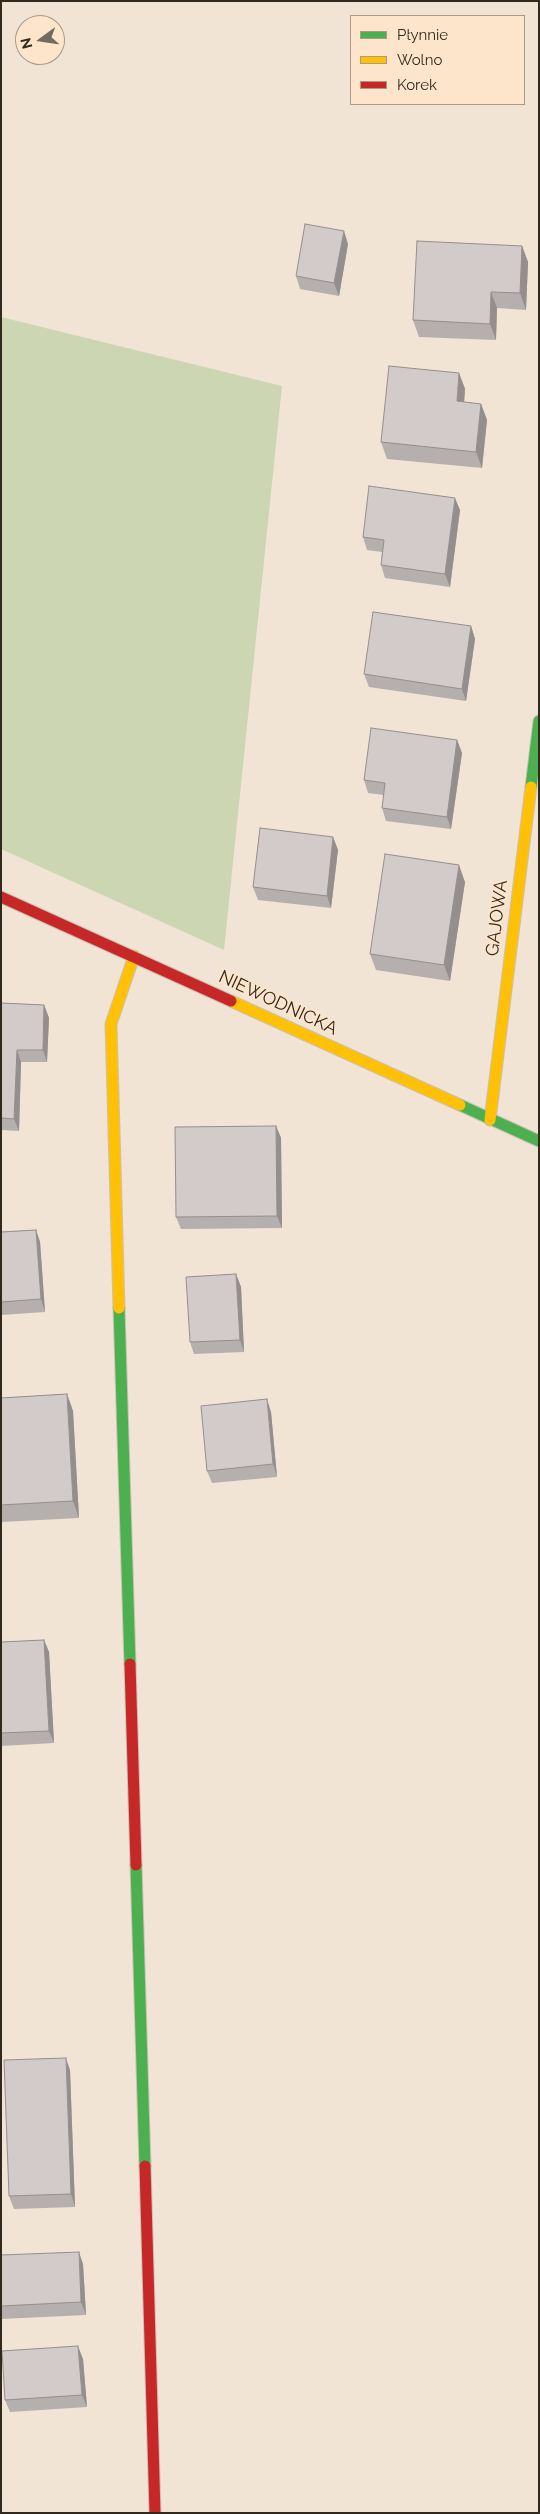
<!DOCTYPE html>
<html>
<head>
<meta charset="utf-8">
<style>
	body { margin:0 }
	#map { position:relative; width:540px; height:2514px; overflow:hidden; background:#f1e4d5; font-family:Raleway,sans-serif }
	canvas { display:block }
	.frame { position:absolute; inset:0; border:2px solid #32291e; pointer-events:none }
	.legend { position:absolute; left:350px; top:15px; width:175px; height:90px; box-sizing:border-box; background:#fce5ca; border:1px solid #ab9a85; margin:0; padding:6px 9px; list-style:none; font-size:15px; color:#32291e }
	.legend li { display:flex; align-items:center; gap:10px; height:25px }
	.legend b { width:25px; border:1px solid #ab9a85 }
	.north { position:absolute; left:15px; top:15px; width:50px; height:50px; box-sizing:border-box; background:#fce5ca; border:1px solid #ab9a85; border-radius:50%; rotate:256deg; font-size:14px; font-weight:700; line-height:20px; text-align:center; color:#32291e }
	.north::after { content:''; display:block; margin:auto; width:18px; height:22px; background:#756a5e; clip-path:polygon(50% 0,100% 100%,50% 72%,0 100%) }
</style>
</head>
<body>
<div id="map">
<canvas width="540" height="2514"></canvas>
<div class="frame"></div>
<ul class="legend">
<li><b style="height:6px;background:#4caf50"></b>Płynnie</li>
<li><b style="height:6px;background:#ffc107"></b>Wolno</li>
<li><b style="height:6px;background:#c62828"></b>Korek</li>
</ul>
<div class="north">N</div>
</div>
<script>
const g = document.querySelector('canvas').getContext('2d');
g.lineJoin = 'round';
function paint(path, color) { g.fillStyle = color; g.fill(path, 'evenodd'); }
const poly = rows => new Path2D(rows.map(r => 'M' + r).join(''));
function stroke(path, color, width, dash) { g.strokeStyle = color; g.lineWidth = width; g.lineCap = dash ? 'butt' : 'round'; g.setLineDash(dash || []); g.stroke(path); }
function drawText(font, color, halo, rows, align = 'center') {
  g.font = font + ' Raleway,sans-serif'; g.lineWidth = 4; g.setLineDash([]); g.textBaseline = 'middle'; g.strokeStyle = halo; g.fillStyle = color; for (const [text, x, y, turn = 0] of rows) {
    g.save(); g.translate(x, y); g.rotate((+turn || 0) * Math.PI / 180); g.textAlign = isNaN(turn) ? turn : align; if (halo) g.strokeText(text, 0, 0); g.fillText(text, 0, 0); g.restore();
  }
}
paint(poly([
	[1,317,282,386,224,950,1,849]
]), '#ccd6b2');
const fast = poly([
	[531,787,539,721],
	[460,1105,539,1141],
	[119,1308,130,1664],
	[136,1865,145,2166]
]);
const slow = poly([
	[231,1001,460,1105],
	[490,1120,531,787],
	[119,1308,111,1024,134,956]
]);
const jam = poly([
	[1,897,231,1001],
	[130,1664,136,1865],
	[145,2166,155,2513]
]);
stroke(fast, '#cbc1b5', 13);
stroke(slow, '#cbc1b5', 13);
stroke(jam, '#cbc1b5', 13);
stroke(fast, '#4caf50', 11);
stroke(slow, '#ffc107', 11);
stroke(jam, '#c62828', 11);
paint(poly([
	[348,244,339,296,300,289,296,276],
	[522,246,528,262,526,310,497,308,496,340,419,337,413,320],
	[459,373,465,389,464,402,481,404,487,420,482,468,387,459,381,442],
	[460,510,450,587,385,578,381,565,382,552,367,550,363,537],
	[471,626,475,639,466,701,369,687,364,674],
	[457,740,462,753,451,829,386,821,382,808,384,795,368,793,364,780],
	[333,837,338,850,331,908,258,900,253,887],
	[465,882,450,981,376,970,370,954],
	[1,1003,44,1005,49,1018,47,1062,21,1062,19,1131,1,1130],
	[276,1126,281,1138,282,1228,181,1229,176,1217],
	[36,1230,40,1242,45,1312,1,1315,1,1232],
	[236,1274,241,1287,244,1352,194,1354,190,1342],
	[67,1394,73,1411,79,1518,1,1522,1,1398],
	[271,1412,277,1477,212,1483,207,1471],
	[44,1640,49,1652,54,1743,1,1746,1,1642],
	[70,2070,75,2207,14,2209,9,2196],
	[1,2255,83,2264,86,2315,1,2319],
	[83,2359,87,2407,10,2412,5,2400]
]), '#b5afae');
paint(poly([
	[344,231,348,244,339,296,334,283],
	[522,246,528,262,526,310,520,293],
	[491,292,497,308,496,340,490,324],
	[459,373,465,389,463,418,457,401],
	[481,404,487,420,482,468,476,452],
	[455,498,460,510,450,587,445,574],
	[471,626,475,639,466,701,462,689],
	[457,740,462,753,451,829,447,817],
	[333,837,338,850,331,908,327,896],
	[459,865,465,882,450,981,444,965],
	[44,1005,49,1018,47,1062,43,1050],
	[17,1050,21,1062,19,1131,14,1119],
	[276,1126,281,1138,282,1228,277,1216],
	[36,1230,40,1242,45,1312,41,1299],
	[236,1274,241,1287,244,1352,240,1340],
	[67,1394,73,1411,79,1518,73,1501],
	[267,1399,271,1412,277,1477,273,1464],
	[44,1640,49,1652,54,1743,49,1731],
	[66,2058,70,2070,75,2207,71,2194],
	[79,2252,83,2264,86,2315,81,2302],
	[78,2346,83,2359,87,2407,82,2395]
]), '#948e8d');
const building = poly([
	[305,224,344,231,334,283,296,276,305,224],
	[417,241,522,246,520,293,491,292,490,324,413,320,417,241],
	[389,366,459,373,457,401,481,404,476,452,381,442,389,366],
	[369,486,455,498,445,574,381,565,384,540,363,537,369,486],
	[373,612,471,626,462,689,364,674,373,612],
	[371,728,457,740,447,817,382,808,385,783,364,780,371,728],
	[260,828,333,837,327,896,253,887,260,828],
	[385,854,459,865,444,965,370,954,385,854],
	[1,1003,44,1005,43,1050,17,1050,14,1119,1,1118,1,1003],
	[276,1126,277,1216,176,1217,175,1127,276,1126],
	[36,1230,41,1299,1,1302,1,1232,36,1230],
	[236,1274,240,1340,190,1342,186,1277,236,1274],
	[67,1394,73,1501,1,1505,1,1398,67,1394],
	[267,1399,273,1464,207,1471,201,1406,267,1399],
	[44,1640,49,1731,1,1733,1,1642,44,1640],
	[66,2058,71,2194,9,2196,4,2060,66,2058],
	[79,2252,81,2302,1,2306,1,2255,79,2252],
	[78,2346,82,2395,5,2400,2,2351,78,2346]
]);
paint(building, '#d3cbca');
stroke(building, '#948e8d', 1);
drawText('18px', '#32291e', '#fce5ca', [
	["GAJOWA",497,918,-83],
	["NIEWODNICKA",278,1003,25]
]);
</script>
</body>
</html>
